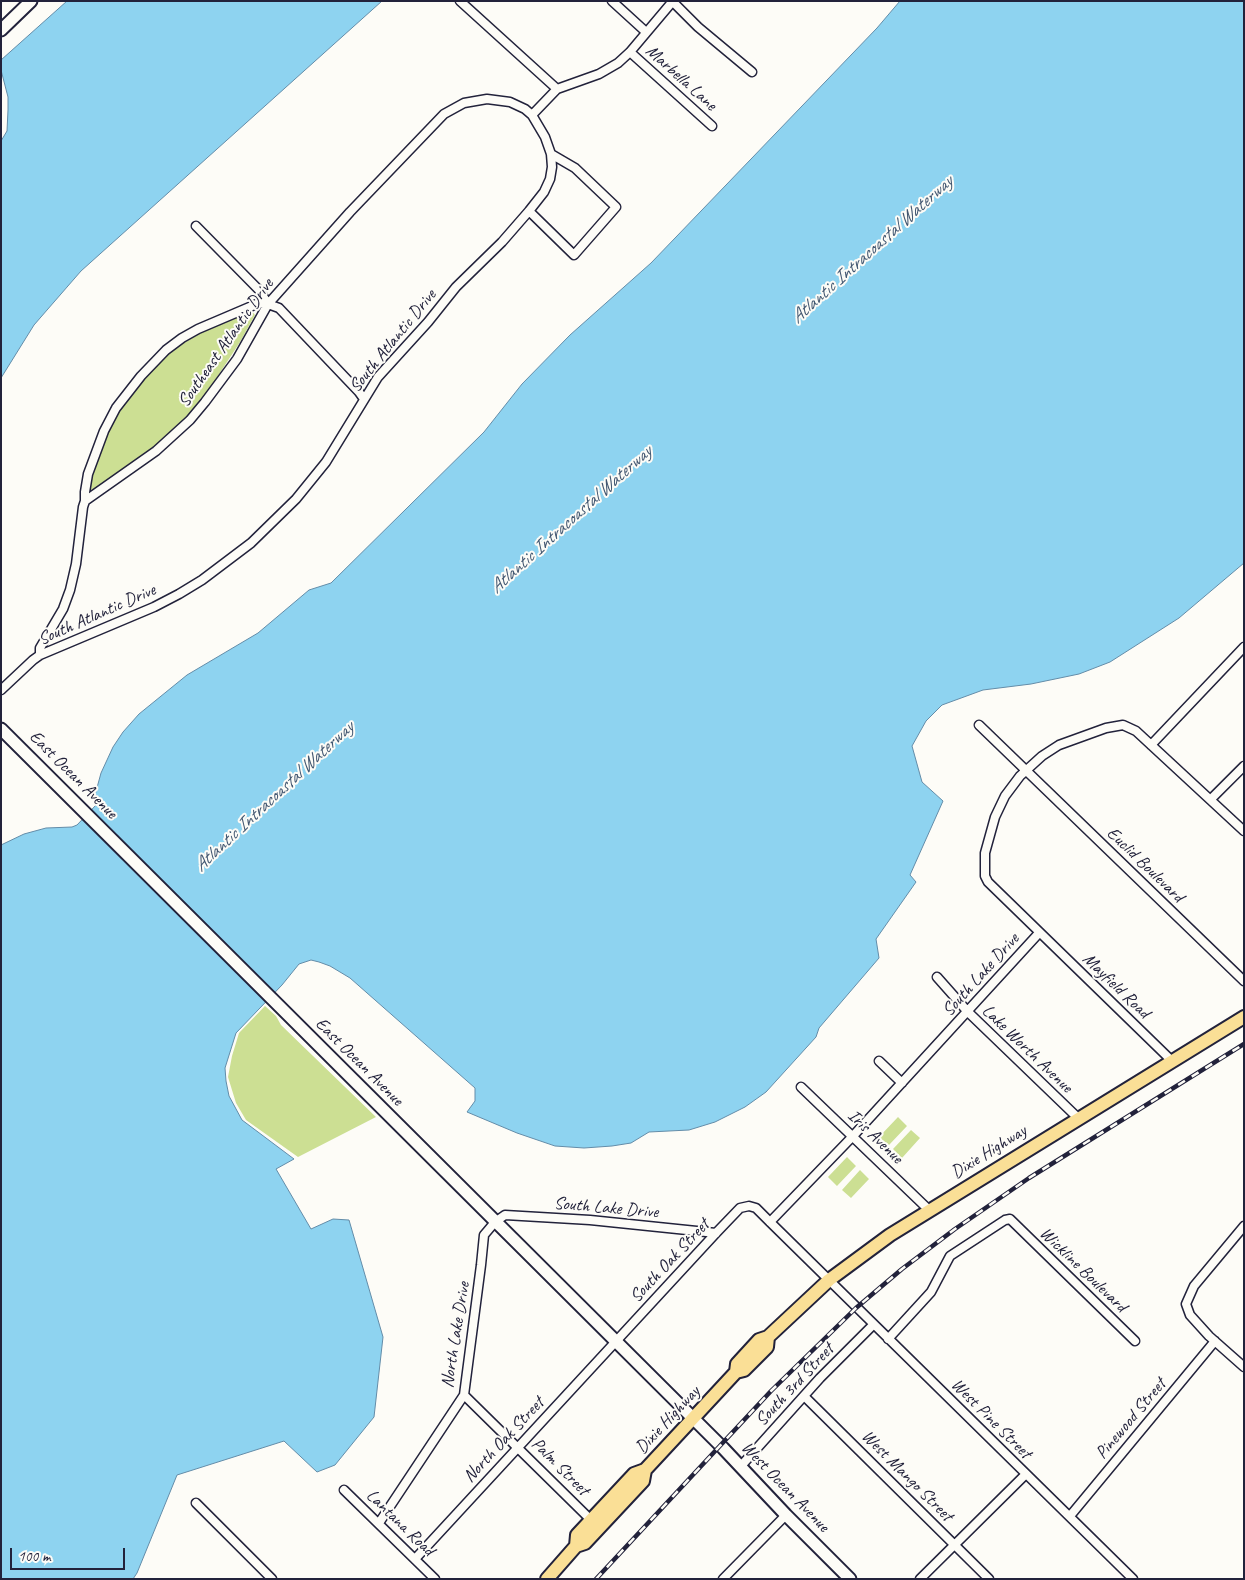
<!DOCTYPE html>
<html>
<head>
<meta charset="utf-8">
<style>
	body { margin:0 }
	#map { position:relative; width:1245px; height:1580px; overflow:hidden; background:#fdfcf7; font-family:Caveat,sans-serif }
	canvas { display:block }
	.frame { position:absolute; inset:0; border:2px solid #22223b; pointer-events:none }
	.scale { position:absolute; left:10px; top:1548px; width:115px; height:22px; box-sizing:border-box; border:2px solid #22223b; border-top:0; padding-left:6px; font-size:15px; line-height:18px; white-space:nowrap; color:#22223b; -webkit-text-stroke:4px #fdfcf7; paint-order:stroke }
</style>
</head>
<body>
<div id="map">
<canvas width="1245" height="1580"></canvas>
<div class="frame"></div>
<div class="scale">100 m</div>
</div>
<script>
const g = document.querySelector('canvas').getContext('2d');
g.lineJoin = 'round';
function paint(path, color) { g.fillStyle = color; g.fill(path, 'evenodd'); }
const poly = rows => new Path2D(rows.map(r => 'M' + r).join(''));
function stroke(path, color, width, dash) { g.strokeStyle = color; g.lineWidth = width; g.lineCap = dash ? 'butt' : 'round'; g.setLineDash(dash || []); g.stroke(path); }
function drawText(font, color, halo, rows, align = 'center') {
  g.font = font + ' Caveat,sans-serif'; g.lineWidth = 4; g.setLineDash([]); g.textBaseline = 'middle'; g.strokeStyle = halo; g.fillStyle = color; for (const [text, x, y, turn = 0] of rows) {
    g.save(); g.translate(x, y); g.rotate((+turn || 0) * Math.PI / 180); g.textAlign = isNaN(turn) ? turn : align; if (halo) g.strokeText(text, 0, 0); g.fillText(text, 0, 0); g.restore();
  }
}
paint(poly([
	[251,310,255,315,240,342,212,385,192,413,158,445,88,496,92,468,111,424,137,382,173,349,215,325],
	[265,1006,276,1016,281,1025,376,1117,298,1157,246,1120,236,1103,228,1077,232,1056,239,1033],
	[898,1117,907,1126,889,1145,879,1137],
	[911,1130,920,1138,902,1158,893,1149],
	[847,1157,856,1166,837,1186,828,1177],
	[860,1170,869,1179,851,1198,842,1190]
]), '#ccdf93');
const water = poly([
	[67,1,382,1,81,271,34,325,1,378,1,141,7,131,8,110,8,97,1,70,1,60,67,1],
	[900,1,1244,1,1244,563,1179,618,1110,662,1079,674,1031,684,983,690,942,705,926,721,912,746,922,782,943,801,910,875,916,882,876,939,879,958,819,1028,816,1037,766,1092,745,1107,715,1122,689,1130,649,1132,631,1143,612,1146,584,1148,555,1146,517,1133,467,1112,475,1101,475,1088,350,978,330,966,319,962,311,960,299,964,282,985,236,1033,225,1068,226,1081,229,1096,242,1120,294,1159,276,1169,311,1229,333,1219,349,1220,383,1337,374,1417,335,1465,317,1472,284,1441,177,1475,137,1573,133,1579,1,1579,1,845,24,834,46,828,72,827,77,825,96,805,97,802,95,795,101,773,113,747,123,732,139,714,187,675,258,633,309,590,331,583,484,432,522,384,570,335,651,263,877,28,900,1]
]);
paint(water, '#8ed3f0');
stroke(water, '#638ca8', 1);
const street = poly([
	[460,1,557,89],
	[612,1,646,32],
	[672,1,698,27,752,72],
	[630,52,712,126],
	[532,115,557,89,599,74,618,63,630,52,673,1],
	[529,211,574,255,616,207,575,168,551,154],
	[196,226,259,290,268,304,279,308,359,392,364,399],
	[85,501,85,492,88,474,104,431,116,408,141,376,166,350,182,338,198,329,259,303,268,304],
	[1,690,33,660,40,655,154,607,179,594,202,580,251,543,296,499,326,462,378,377,428,322,456,287,502,242,529,211,544,192,550,179,552,167,551,154,545,137,532,115,525,109,510,102,487,99,464,103,444,114,350,212,268,304,237,359,205,402,190,420,156,451,85,501,83,507,76,564,70,590,63,609,40,648,40,655],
	[979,725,1244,981],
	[1151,745,1244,647],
	[1211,799,1244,766],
	[937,977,968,1012,1078,1118],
	[879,1061,902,1083],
	[1172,1061,988,882,985,876,985,853,995,817,1005,796,1020,776,1042,756,1059,745,1106,728,1123,725,1136,731,1244,831],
	[801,1087,929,1210],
	[770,1222,853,1136,1039,933],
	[1244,1226,1194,1286,1186,1304,1190,1315,1209,1336,1244,1367],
	[888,1339,931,1292,950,1256,1005,1220,1010,1219,1135,1341],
	[464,1395,591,1520],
	[804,1396,989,1579],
	[741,1466,820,1378,873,1325],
	[344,1490,435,1579],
	[196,1503,272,1579],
	[1070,1516,1215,1341],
	[379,1523,464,1395,481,1265,484,1235,495,1222,505,1215,590,1220,716,1233],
	[415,1559,716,1233,740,1208,749,1206,756,1208,770,1222,1133,1579],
	[723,1579,786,1515],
	[920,1579,1026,1474]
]);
const secondary = poly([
	[1,30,31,1],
	[1,729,723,1448,786,1515,850,1579]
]);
const primary = poly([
	[736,1372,737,1364,759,1340,768,1337,829,1280,890,1235,1244,1017],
	[576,1546,577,1535,634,1474,645,1470,736,1372,744,1370,767,1347,768,1337],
	[547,1579,576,1546,585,1543,643,1481,645,1470]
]);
stroke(street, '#22223b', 11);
stroke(secondary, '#22223b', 15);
stroke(primary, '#22223b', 16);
stroke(street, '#fdfcf7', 8);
stroke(secondary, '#fdfcf7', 11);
stroke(primary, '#fadf96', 12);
const rail = poly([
	[596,1579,771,1391,856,1308,902,1269,955,1229,1029,1178,1244,1044]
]);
stroke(rail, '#22223b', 4.5);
stroke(rail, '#fdfcf7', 2.5, [8]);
drawText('18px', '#22223b', '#fdfcf7', [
	["Marbella Lane",681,78,42],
	["South Atlantic Drive",393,341,-51],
	["Southeast Atlantic Drive",226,343,-55],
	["South Atlantic Drive",97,615,-24],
	["East Ocean Avenue",73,775,45],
	["Euclid Boulevard",1145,865,44],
	["South Lake Drive",981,975,-48],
	["Mayfield Road",1116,986,44],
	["Lake Worth Avenue",1027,1049,44],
	["East Ocean Avenue",359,1062,45],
	["Iris Avenue",875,1137,44],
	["Dixie Highway",989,1152,-32],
	["South Lake Drive",606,1208,5],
	["South Oak Street",670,1261,-47],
	["Wickline Boulevard",1083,1270,44],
	["North Lake Drive",456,1335,-81],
	["South 3rd Street",795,1385,-47],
	["West Pine Street",991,1419,45],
	["Pinewood Street",1131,1419,-50],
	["Dixie Highway",668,1420,-47],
	["North Oak Street",504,1440,-47],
	["Palm Street",560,1467,45],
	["West Mango Street",907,1476,45],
	["West Ocean Avenue",785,1487,46],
	["Lantana Road",400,1523,44]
]);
drawText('italic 19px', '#425771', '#fdfcf7', [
	["Atlantic Intracoastal Waterway",872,250,-42],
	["Atlantic Intracoastal Waterway",571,520,-42],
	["Atlantic Intracoastal Waterway",274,797,-43]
]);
</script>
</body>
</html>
